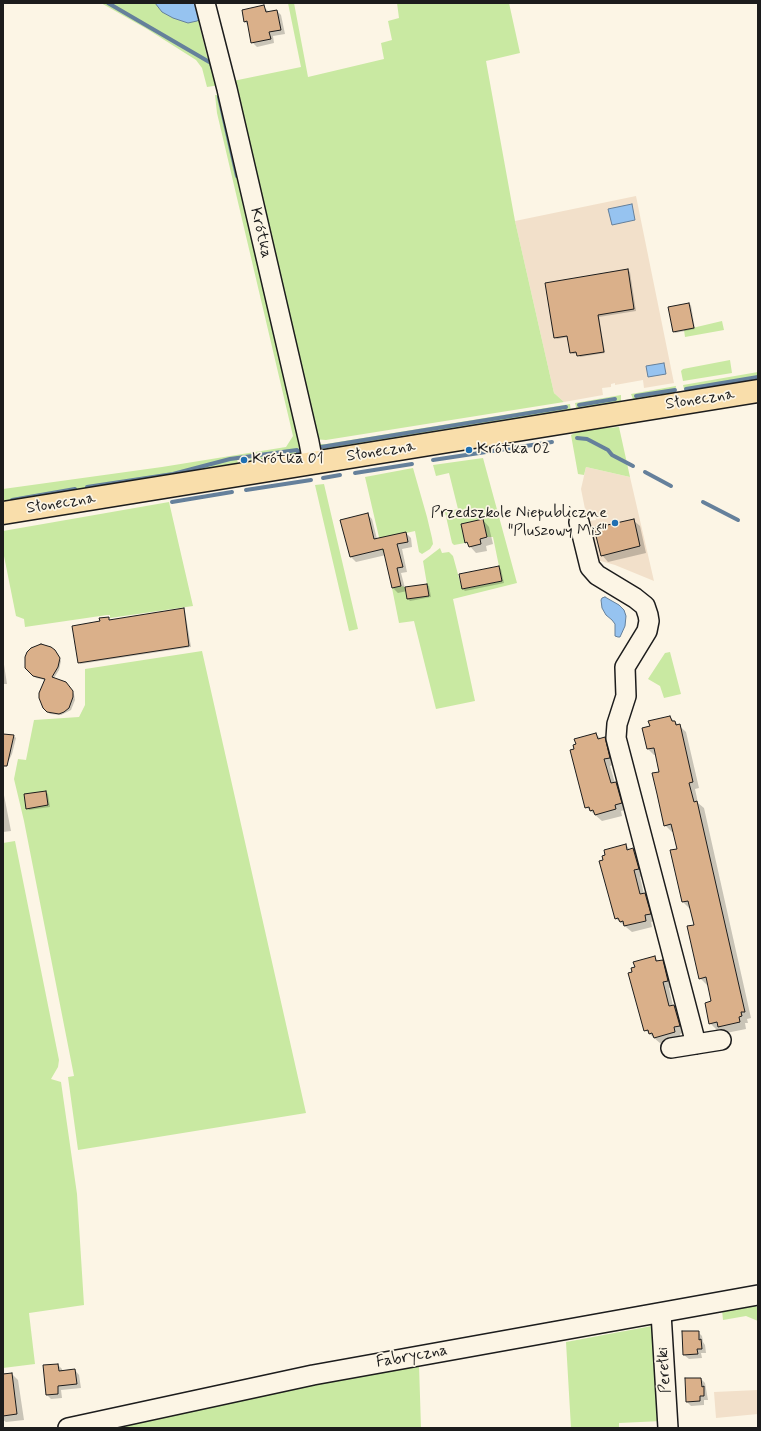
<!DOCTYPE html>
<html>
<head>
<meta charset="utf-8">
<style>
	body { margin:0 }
	#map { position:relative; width:761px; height:1431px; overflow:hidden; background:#fcf5e5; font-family:Mynerve,sans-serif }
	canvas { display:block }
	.frame { position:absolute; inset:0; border:4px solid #1c1c1c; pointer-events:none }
</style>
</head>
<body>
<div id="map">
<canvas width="761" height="1431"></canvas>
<div class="frame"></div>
</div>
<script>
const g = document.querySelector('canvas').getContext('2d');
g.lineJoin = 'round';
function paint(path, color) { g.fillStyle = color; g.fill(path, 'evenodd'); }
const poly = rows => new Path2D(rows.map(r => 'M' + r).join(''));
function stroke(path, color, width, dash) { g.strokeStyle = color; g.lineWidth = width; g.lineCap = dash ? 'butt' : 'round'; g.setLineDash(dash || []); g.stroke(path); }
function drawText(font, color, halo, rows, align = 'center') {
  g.font = font + ' Mynerve,sans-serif'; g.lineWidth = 3.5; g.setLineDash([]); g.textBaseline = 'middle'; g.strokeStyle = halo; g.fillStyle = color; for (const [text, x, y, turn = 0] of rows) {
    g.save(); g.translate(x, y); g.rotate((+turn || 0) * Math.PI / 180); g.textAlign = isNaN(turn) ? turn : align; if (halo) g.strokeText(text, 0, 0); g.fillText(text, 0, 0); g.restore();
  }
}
paint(poly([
	[636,196,674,383,644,388,643,380,615,385,615,383,611,384,611,387,602,388,603,395,564,402,554,393,515,221],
	[586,467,630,477,654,581,615,565,597,560,588,521,596,520,594,512,586,514,581,489],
	[758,1390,758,1414,716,1418,714,1392]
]), '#f2e0ca');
paint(poly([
	[101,3,200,3,205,22,199,24,207,56,212,60,220,85,207,87,202,68,196,60,147,29],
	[288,3,294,3,308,77,384,59,381,43,392,40,388,21,399,18,397,3,509,3,520,53,486,61,515,221,554,393,564,402,326,440,313,439,233,81,301,67],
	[215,95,223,95,303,454,251,463,249,455,237,457,238,465,3,504,3,489,162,467,286,447,293,436,217,113],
	[722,321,724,330,685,337,684,330],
	[730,360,732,373,683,381,681,371,683,369],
	[758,372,758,382,690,392,685,391,684,389,683,385],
	[676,386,675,393,671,396,636,400,633,399,631,394],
	[621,395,621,402,577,411,575,403],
	[570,404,571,412,320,452,314,444,326,444],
	[619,427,630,477,586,467,584,475,578,474,571,435,582,430],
	[483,458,517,583,453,599,475,701,436,709,414,621,399,623,392,588,401,586,405,587,407,599,429,596,423,561,440,548,442,553,449,552,453,556,462,589,502,581,493,537,487,537,483,519,461,524,465,543,454,545,452,543,445,512,458,509,449,473,436,476,433,465],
	[413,468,427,517,432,538,433,544,430,549,422,554,419,552,415,531,406,533,406,532,385,555,382,550,365,477],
	[324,484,331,514,358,629,349,631,315,485],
	[169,502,193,606,110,618,110,615,107,615,25,627,24,619,16,616,3,551,3,531],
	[202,651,306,1113,78,1150,68,1077,74,1076,24,821,14,779,18,759,26,760,34,720,79,717,85,705,85,669],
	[670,652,681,694,664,698,660,686,648,679,665,653],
	[15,841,59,1060,58,1067,51,1079,61,1082,77,1194,84,1305,29,1313,35,1364,3,1368,3,843],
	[754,1305,758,1308,758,1321,746,1316,723,1320,722,1310],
	[652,1326,656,1331,662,1421,619,1423,619,1428,571,1428,566,1342],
	[419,1365,421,1428,109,1428,295,1388]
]), '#c9e9a2');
const water = poly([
	[155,3,196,3,200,19,197,21,188,23,173,18,162,12,155,3],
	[632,204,635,220,612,225,608,209,632,204],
	[664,363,666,374,648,377,646,366,664,363],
	[605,597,619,605,624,610,626,616,625,626,620,637,618,637,615,636,615,624,612,620,606,615,602,608,601,600,602,598,605,597]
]);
paint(water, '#96c3f0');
stroke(water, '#65809b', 1);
paint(poly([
	[264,7,269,12,277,11,281,15,285,34,273,36,274,43,257,47,252,42,249,26,245,22],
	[628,270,630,272,636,311,599,317,605,353,580,357,578,353,573,354,571,352,568,337,557,339,555,337],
	[689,304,691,305,695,329,675,333,674,331],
	[367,514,372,519,377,539,406,533,411,538,412,547,402,549,407,572,401,573,405,588,427,585,429,586,431,597,410,601,408,599,407,591,398,593,393,588,386,555,356,562,351,557,342,521],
	[483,520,489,527,493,544,486,546,487,551,476,553,466,542],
	[633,520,640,526,646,553,608,562,602,555],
	[499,567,501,569,504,583,465,591,463,589],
	[183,609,185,611,191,647,80,664,79,662,101,622,108,618,110,621],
	[46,645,57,653,61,661,59,670,54,678,67,685,74,694,75,700,71,710,61,715,50,714,43,707,45,680,36,678,26,667,31,648,36,646],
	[3,658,7,684,3,684],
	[670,717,686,732,699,788,695,789,698,803,704,808,751,1018,747,1019,748,1023,745,1023,746,1029,726,1033,721,1029,717,1030,710,1023,712,1002,709,984,707,985,700,978,695,926,691,908,689,908,683,902,678,849,674,832,672,832,665,825,660,772,656,755,654,755,648,749,651,727],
	[596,734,601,739,605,738,611,744,616,764,610,766,615,783,622,789,628,809,621,811,622,816,602,821,586,807,575,750],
	[3,735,14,736,16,738,12,754,9,760,3,762],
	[3,790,11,831,3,832],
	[46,792,48,794,50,807,29,810,27,808],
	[626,845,630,850,633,849,640,856,645,875,640,877,644,894,651,901,657,920,651,922,652,927,632,932,615,918],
	[655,957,659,962,662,961,669,967,674,987,669,988,673,1006,681,1012,686,1032,680,1034,681,1039,661,1044,645,1030],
	[683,1332,698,1332,702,1336,703,1342,705,1345,706,1353,701,1353,702,1358,689,1359,684,1355],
	[58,1365,62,1369,62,1371,75,1370,79,1375,81,1388,61,1390,62,1398,51,1399,47,1395],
	[12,1374,18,1380,24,1420,6,1422,3,1420,3,1375],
	[701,1379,705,1383,708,1400,704,1400,704,1405,691,1406,687,1402]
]), '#0003');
stroke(poly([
	[108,3,211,63,212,67],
	[219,97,237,176],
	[686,389,758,377],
	[636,396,675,390],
	[579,405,615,399],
	[577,438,587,439,608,450,612,455,633,466],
	[321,447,566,407],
	[433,460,552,442],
	[645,472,671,486],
	[355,473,412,464],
	[323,478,340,475],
	[87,487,173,474,230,459,297,450,298,452,302,451,301,447],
	[246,490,311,480],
	[12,500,75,489],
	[172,502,232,492],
	[703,502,738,520]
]), '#65809b', 4);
const building = poly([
	[264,5,266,12,277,10,281,30,269,32,271,39,251,43,247,21,244,22,242,10,264,5],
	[628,269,634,309,598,315,604,352,577,356,576,352,570,353,567,336,554,338,545,283,628,269],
	[689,303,694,328,673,332,668,307,689,303],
	[368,513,374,539,406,532,408,542,397,544,403,567,397,568,401,586,392,588,383,549,350,557,340,520,368,513],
	[483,519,487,537,480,539,481,544,469,547,467,542,465,543,461,524,483,519],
	[634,519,640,546,601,556,594,528,634,519],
	[499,566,502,581,462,589,459,574,499,566],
	[427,584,429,596,407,599,405,587,427,584],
	[184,608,189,646,78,663,72,626,100,621,99,618,109,617,109,620,184,608],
	[41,644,51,647,55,650,60,658,58,667,52,677,66,682,73,691,73,697,69,708,64,712,59,714,47,712,43,708,39,698,39,693,45,679,33,676,25,668,25,657,27,652,31,648,41,644],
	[670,716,672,721,675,721,676,725,680,724,693,782,689,783,694,802,697,801,745,1012,741,1012,742,1016,739,1017,740,1022,718,1027,717,1022,709,1024,705,1003,711,1001,706,977,699,979,687,926,694,925,688,901,682,902,670,850,677,849,671,824,664,826,657,794,652,773,659,772,654,748,647,749,642,728,650,726,648,721,670,716],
	[596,733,598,739,605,737,610,758,604,759,611,783,616,782,622,803,615,805,616,809,595,815,593,810,590,811,589,807,585,808,570,750,574,749,573,745,576,744,574,739,596,733],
	[3,734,14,735,7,766,3,766,3,734],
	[46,791,48,805,26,809,24,794,46,791],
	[626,844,627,850,633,848,639,869,634,870,640,894,645,893,651,914,645,915,646,921,624,926,623,921,620,922,618,918,615,919,599,861,603,860,602,856,605,855,604,850,626,844],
	[655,956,656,961,663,960,668,981,663,982,669,1006,674,1005,680,1026,674,1027,675,1032,654,1038,652,1033,649,1034,648,1030,644,1031,628,973,632,972,631,968,635,967,633,962,655,956],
	[682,1331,699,1331,699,1340,701,1339,702,1349,697,1349,698,1354,683,1355,682,1331],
	[58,1364,59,1371,75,1369,77,1384,58,1386,58,1394,46,1395,43,1365,58,1364],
	[12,1373,17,1414,3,1416,3,1374,12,1373],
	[685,1378,701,1378,702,1387,704,1386,704,1396,700,1396,700,1401,686,1402,685,1378]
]);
paint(building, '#dab08a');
stroke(building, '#1c1c1c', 1);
const minor = poly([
	[205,3,227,89,309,442,313,463],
	[579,522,590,567,597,575,635,598,645,606,648,615,649,621,647,631,625,667,626,696,617,724,616,738,696,1044],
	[671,1048,721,1040],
	[661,1313,668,1428],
	[68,1428,313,1375,758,1295]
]);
const major = poly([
	[3,513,758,391]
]);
stroke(minor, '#1c1c1c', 22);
stroke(major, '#1c1c1c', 25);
stroke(minor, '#fcf5e5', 19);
stroke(major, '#f9deab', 22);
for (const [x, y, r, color] of [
	[469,450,4,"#1f6fb2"],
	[244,460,4,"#1f6fb2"],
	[615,523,4,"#1f6fb2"]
]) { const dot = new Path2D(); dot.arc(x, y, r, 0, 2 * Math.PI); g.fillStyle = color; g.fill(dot); stroke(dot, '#fcf5e5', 1.5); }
drawText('16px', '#1c1c1c', '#fcf5e5', [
	["Krótka",260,233,77],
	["Słoneczna",700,400,-9],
	["Słoneczna",381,452,-9],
	["Słoneczna",61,504,-9],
	["Fabryczna",412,1357,-10],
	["Perełki",665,1370,-94]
]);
drawText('16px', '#1c1c1c', '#fcf5e5', [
	["Krótka 02",477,450],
	["Krótka 01",252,460],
	["Przedszkole Niepubliczne",607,514,"right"],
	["\"Pluszowy Miś\"",607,532,"right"]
], 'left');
</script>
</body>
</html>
